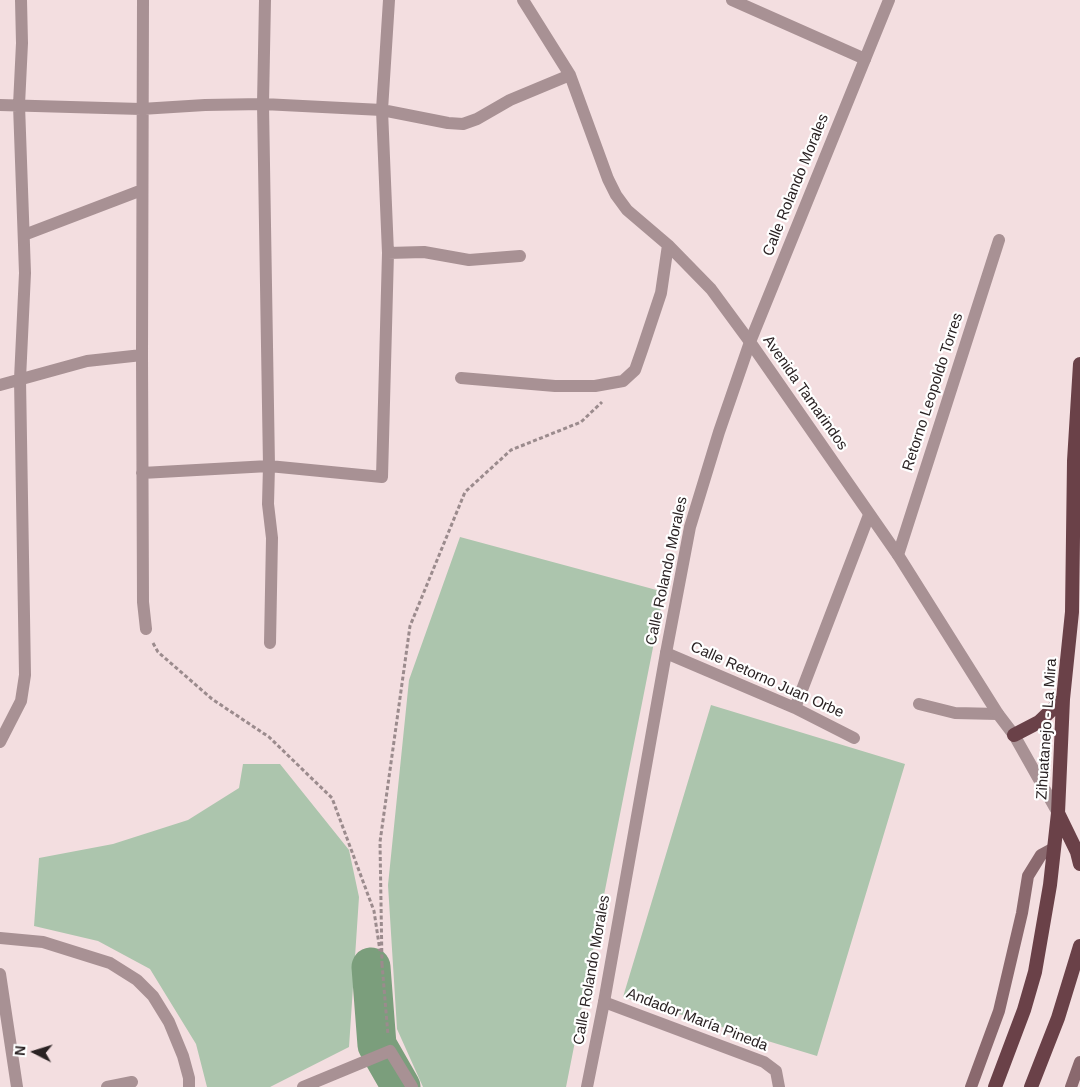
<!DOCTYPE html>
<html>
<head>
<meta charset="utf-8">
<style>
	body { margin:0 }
	#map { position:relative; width:1080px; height:1087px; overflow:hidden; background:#f3dee0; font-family:Arial,sans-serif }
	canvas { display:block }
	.north { position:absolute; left:10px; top:1027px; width:50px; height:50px; -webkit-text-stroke:4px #fff; paint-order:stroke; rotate:275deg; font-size:14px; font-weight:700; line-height:20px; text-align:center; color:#2a2223 }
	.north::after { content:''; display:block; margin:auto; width:18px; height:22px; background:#2a2223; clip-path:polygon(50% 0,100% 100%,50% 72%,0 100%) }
</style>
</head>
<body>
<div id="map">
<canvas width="1080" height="1087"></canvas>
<div class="north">N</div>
</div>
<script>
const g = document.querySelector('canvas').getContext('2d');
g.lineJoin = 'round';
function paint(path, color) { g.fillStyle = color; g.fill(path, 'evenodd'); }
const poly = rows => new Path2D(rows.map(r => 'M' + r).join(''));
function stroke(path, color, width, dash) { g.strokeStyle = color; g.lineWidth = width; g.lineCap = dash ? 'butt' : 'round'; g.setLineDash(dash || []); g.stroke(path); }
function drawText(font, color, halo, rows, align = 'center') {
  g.font = font + ' Arial,sans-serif'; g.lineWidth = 4.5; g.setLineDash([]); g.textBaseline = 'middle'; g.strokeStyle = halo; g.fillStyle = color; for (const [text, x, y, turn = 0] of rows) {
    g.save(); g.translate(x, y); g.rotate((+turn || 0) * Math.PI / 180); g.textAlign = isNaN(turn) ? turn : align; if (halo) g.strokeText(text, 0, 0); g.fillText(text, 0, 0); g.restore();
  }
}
paint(poly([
	[460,537,664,592,566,1087,423,1087,397,1029,388,885,409,680],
	[711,705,905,764,817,1056,623,997],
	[243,764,280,764,349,850,359,897,349,1047,270,1087,207,1087,196,1044,150,969,98,941,34,926,39,858,113,844,188,820,239,788]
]), '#acc5ad');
stroke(poly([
	[371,967,377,1045,401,1087]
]), '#7b9e7c', 39);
stroke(poly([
	[153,643,158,652,212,699,269,737,332,798,374,911,380,951],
	[382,964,388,1035],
	[382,965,380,842,410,626,465,492,511,450,581,422,602,402]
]), '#9b8b8d', 3, [4, 2.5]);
stroke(poly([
	[143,0,142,355,143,602,146,629],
	[265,0,263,104,269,466,268,504,272,538,270,643],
	[523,0,570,75,608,179,616,195,627,210,668,245,711,289,750,342],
	[732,0,865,59],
	[0,105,141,109,205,105,263,104,382,110,448,123,463,124,477,119,510,100,570,75],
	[24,235,142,190],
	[388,253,424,252,469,260,520,256],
	[461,378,555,386,595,386,623,381,635,370,642,350,661,293,668,245],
	[0,385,87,361,142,355],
	[142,473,269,466,382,477,388,253,382,110,389,0],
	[898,555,999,240],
	[666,653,795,708,854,738],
	[919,704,955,713,998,714],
	[795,708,869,515],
	[0,742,21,701,25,675,20,379,25,273,19,105,22,43,21,0],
	[0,938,43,942,110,963,137,980,153,996,169,1022,183,1056,189,1078,189,1087],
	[0,974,17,1087],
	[604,1002,764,1062,776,1071,779,1087],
	[107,1087,132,1082],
	[303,1087,390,1051,412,1087]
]), '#a89194', 12);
stroke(poly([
	[750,342,898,555,998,714,1014,735,1058,813],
	[587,1087,604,1002,666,653,690,527,719,432,750,342,889,0]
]), '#a89194', 12);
stroke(poly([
	[971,1087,999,1011,1022,913,1028,876,1041,855,1054,848],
	[1071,1087,1080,1062]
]), '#8a696e', 12);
stroke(poly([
	[1014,735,1039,722,1063,699],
	[1058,813,1077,852,1080,864],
	[995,1087,1024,1010,1035,972,1050,885,1058,813,1063,699,1072,612,1074,461,1080,364],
	[1031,1087,1058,1018,1080,946]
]), '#6a4148', 14);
drawText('15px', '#2a2223', '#fff', [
	["Calle Rolando Morales",796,185,-68],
	["Retorno Leopoldo Torres",933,392,-72],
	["Avenida Tamarindos",805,393,55],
	["Calle Rolando Morales",667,571,-78],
	["Calle Retorno Juan Orbe",767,680,24],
	["Zihuatanejo - La Mira",1047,729,-86],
	["Calle Rolando Morales",592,970,-80],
	["Andador María Pineda",697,1020,21]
]);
</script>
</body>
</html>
